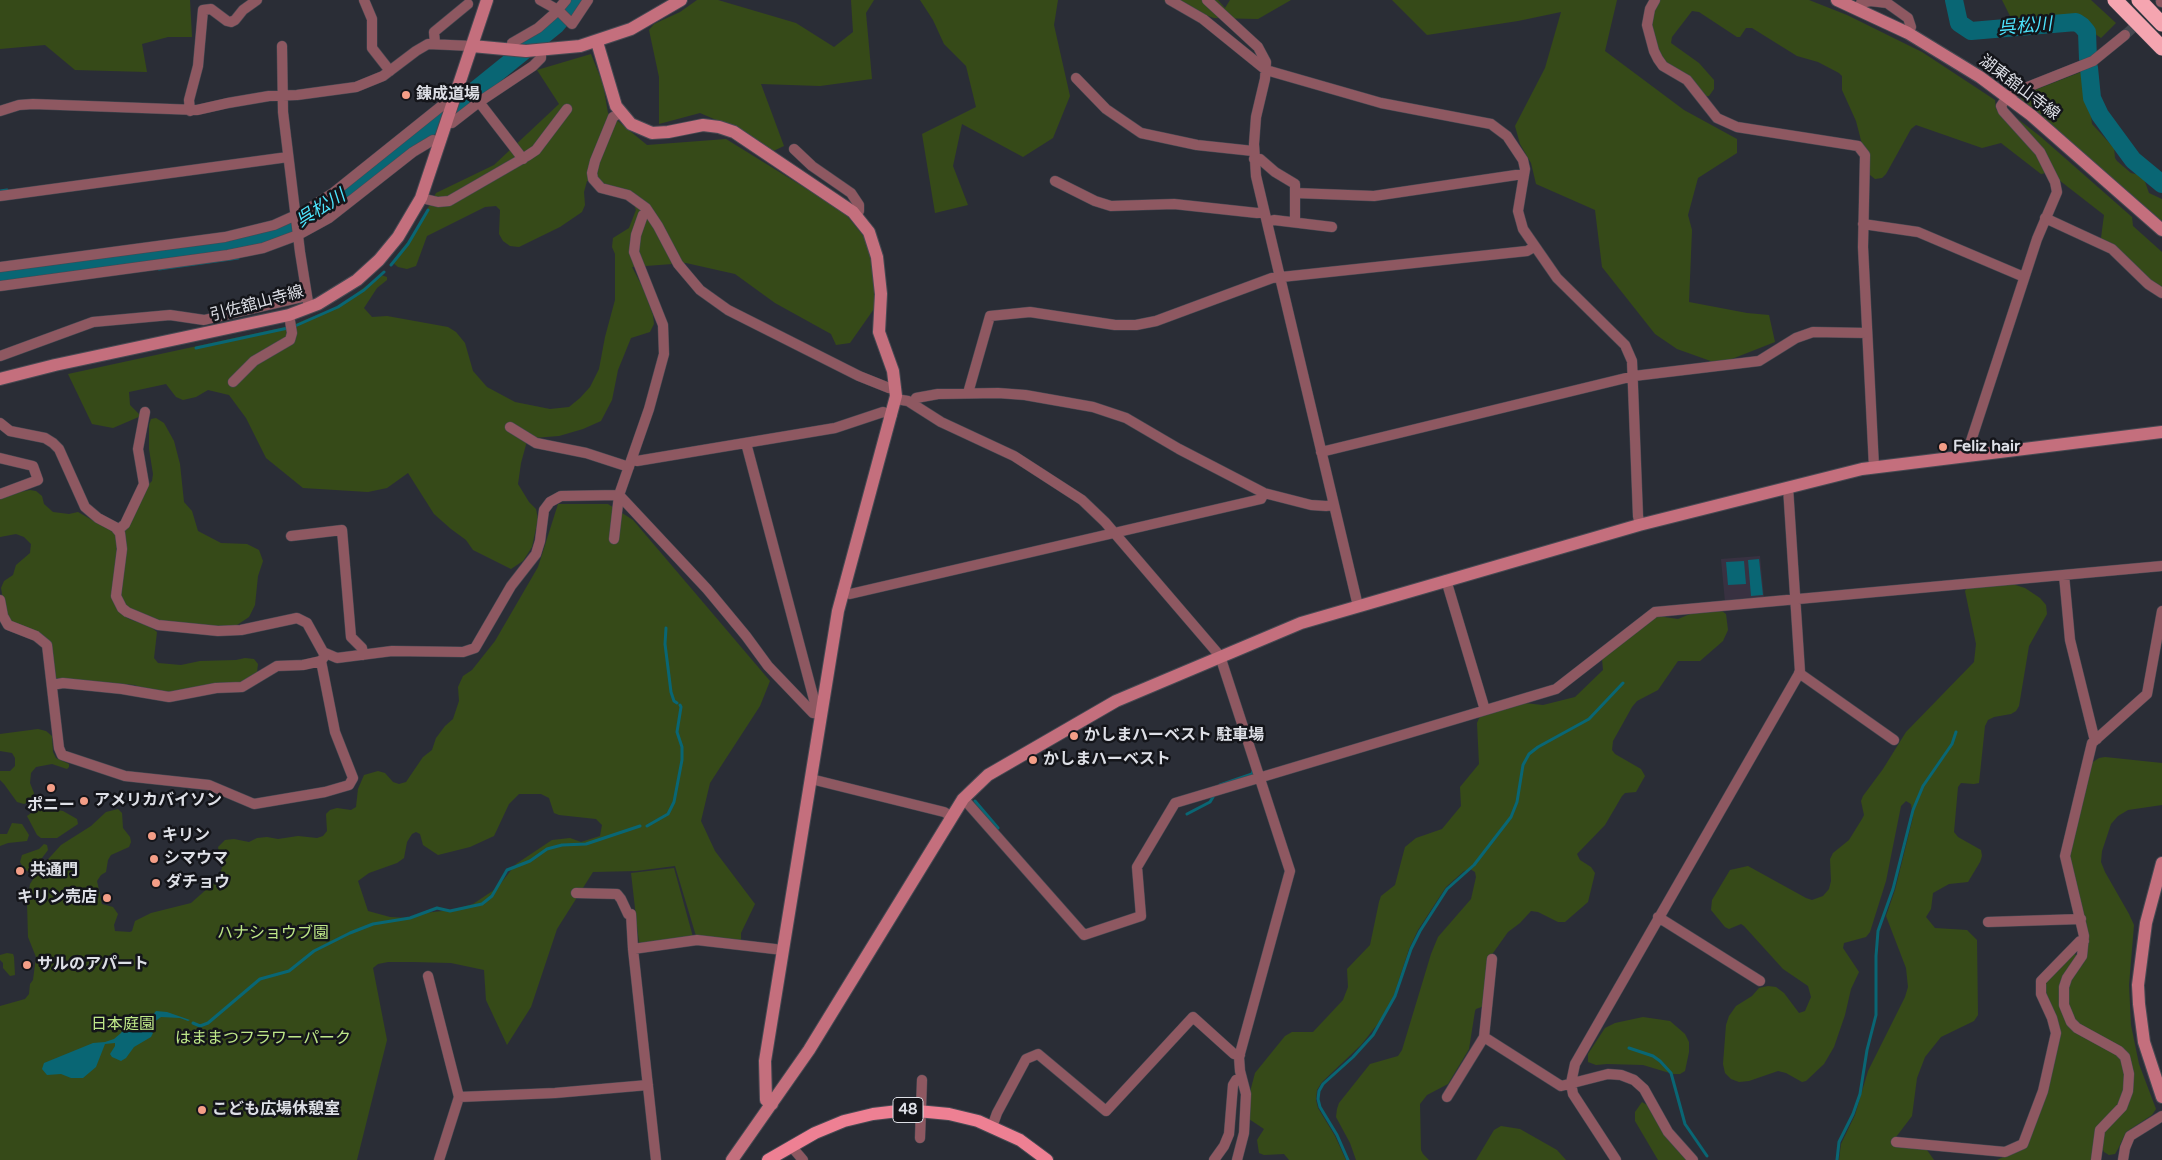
<!DOCTYPE html>
<html>
<head>
<meta charset="utf-8">
<style>
	body { margin:0 }
	canvas { display:block; background:#2a2d36 }
</style>
</head>
<body>
<canvas width="2162" height="1160"></canvas>
<script>
const g = document.querySelector('canvas').getContext('2d');
g.lineJoin = 'round';
function paint(path, color) { g.fillStyle = color; g.fill(path, 'evenodd'); }
const poly = rows => new Path2D(rows.map(r => 'M' + r).join(''));
function stroke(path, color, width, dash) { g.strokeStyle = color; g.lineWidth = width; g.lineCap = dash ? 'butt' : 'round'; g.setLineDash(dash || []); g.stroke(path); }
function drawText(font, color, halo, rows, align = 'center') {
  g.font = font + ' "Varela Round","Noto Sans JP",sans-serif'; g.lineWidth = 5; g.setLineDash([]); g.textBaseline = 'middle'; g.strokeStyle = halo; g.fillStyle = color; for (const [text, x, y, turn = 0] of rows) {
    g.save(); g.translate(x, y); g.rotate((+turn || 0) * Math.PI / 180); g.textAlign = isNaN(turn) ? turn : align; if (halo) g.strokeText(text, 0, 0); g.fillText(text, 0, 0); g.restore();
  }
}
paint(poly([
	[1760,556,1764,598,1725,602,1721,559]
]), '#383141');
paint(poly([
	[0,0,190,0,192,37,168,37,142,44,147,72,75,70,45,45,0,49],
	[697,0,718,0,796,23,834,47,853,32,851,0,874,0,866,13,872,79,820,86,761,84,784,146,769,153,728,125,700,113,659,124,659,77,649,30,654,24,680,12],
	[920,0,1058,0,1054,25,1070,96,1053,138,1023,157,962,124,953,166,968,205,935,213,922,134,976,107,966,66,944,44,933,20],
	[1163,0,1218,0,1225,8,1230,0,1291,0,1258,19,1214,18],
	[1392,0,1617,0,1605,51,1684,110,1737,139,1737,153,1698,178,1688,215,1692,230,1689,302,1747,313,1769,315,1775,342,1719,364,1677,349,1655,334,1602,267,1595,210,1536,184,1531,163,1520,144,1515,126,1545,68,1561,12,1518,21,1427,35],
	[1659,0,1809,0,1847,15,1922,52,1995,100,1996,109,2032,147,2046,173,2041,174,2001,143,1982,148,1916,125,1911,129,1886,174,1882,178,1875,179,1870,175,1856,121,1842,90,1842,76,1839,73,1818,62,1797,56,1752,28,1746,28,1740,37,1737,37,1699,12,1692,11,1672,37,1671,43,1699,63,1714,80,1714,89,1709,96,1705,96,1660,57,1652,32,1651,18],
	[2002,0,2091,0,2116,23,2101,38,2072,18,2012,20],
	[591,54,603,84,608,113,647,145,726,139,844,212,869,243,876,306,850,343,836,345,831,334,775,303,735,274,686,263,632,267,643,288,653,315,654,324,650,332,631,338,618,370,612,400,601,421,583,429,559,436,533,438,527,441,521,463,518,484,529,502,536,509,538,519,532,547,523,561,511,569,473,550,466,540,451,529,434,514,408,473,387,488,368,492,303,488,266,458,246,418,229,395,208,390,196,397,183,400,176,397,166,384,129,392,130,405,141,416,113,428,92,424,68,374,290,326,339,306,381,275,387,277,387,280,377,288,364,308,372,317,387,316,448,327,456,332,465,343,473,371,487,387,515,402,550,409,569,407,580,398,590,387,599,369,605,337,615,300,615,254,612,247,613,238,629,228,636,210,631,196,599,182,587,181,584,192,585,205,582,212,560,227,519,247,510,246,503,241,499,234,500,210,496,206,485,207,427,236,416,266,407,269,398,267,392,262,415,232,436,193,494,165,559,104,537,70],
	[2081,72,2086,77,2092,124,2114,148,2115,158,2117,161,2131,173,2143,176,2149,193,2162,199,2162,221,2020,98,2022,95],
	[2014,116,2041,137,2132,217,2133,226,2162,252,2162,287,2156,285,2121,251,2101,238,2104,215,2059,180],
	[156,418,164,423,174,441,180,464,184,502,192,511,198,531,221,543,247,544,259,550,263,561,258,576,255,605,249,617,237,625,224,628,165,623,126,608,119,592,124,533,128,520,147,486,152,481,153,474,149,449,149,425,151,419],
	[30,490,36,491,42,496,44,504,53,512,69,514,78,512,115,533,117,545,112,592,121,613,129,619,151,627,157,632,154,658,158,663,181,665,200,661,236,660,245,658,254,659,258,664,257,672,243,683,184,693,161,692,143,689,135,685,55,678,50,647,13,624,5,612,1,588,4,581,13,575,16,565,30,553,31,544,24,537,16,534,0,537,0,496],
	[558,504,608,504,633,520,770,681,760,706,710,783,701,821,715,851,755,904,741,933,741,941,696,936,675,866,636,871,593,872,557,929,531,1007,507,1045,486,1000,484,970,451,963,413,962,388,962,378,964,373,968,387,1040,357,1160,0,1160,0,1006,25,999,29,994,30,984,33,980,36,957,28,937,27,902,30,884,41,867,61,845,91,826,106,812,118,809,122,813,123,828,130,837,131,842,129,847,111,855,108,860,106,872,101,875,97,881,102,904,113,907,118,914,114,925,115,931,130,932,132,931,135,921,151,913,191,903,217,880,222,868,218,847,225,840,234,839,249,842,257,838,267,837,278,839,298,836,317,838,323,836,327,831,326,814,330,810,337,808,351,810,356,807,358,789,364,775,378,771,385,773,393,782,399,784,406,782,423,757,432,750,436,738,445,726,453,719,459,701,458,687,463,676,472,670,495,641,538,567],
	[519,794,541,794,549,798,554,813,559,815,596,819,602,825,600,836,581,842,570,838,552,840,516,864,497,888,473,904,452,910,424,913,409,918,390,917,368,911,358,881,369,873,397,863,404,858,407,842,412,834,416,832,420,834,423,845,438,855,470,847,494,836,509,804],
	[2009,583,2025,588,2040,598,2046,605,2047,614,2029,646,2019,706,2016,711,2011,714,1994,717,1988,720,1985,726,1979,783,1974,784,1961,783,1958,787,1954,832,1958,837,1981,850,1982,856,1980,862,1968,882,1949,884,1933,893,1931,909,1926,917,1935,928,1967,930,1977,940,1978,1015,1974,1021,1941,1037,1925,1057,1917,1078,1912,1116,1893,1141,1927,1150,1934,1160,1839,1160,1841,1144,1855,1115,1868,1071,1905,997,1908,987,1906,968,1886,916,1895,890,1913,817,1911,804,1906,801,1901,806,1886,881,1870,932,1866,937,1844,943,1843,948,1859,972,1851,989,1845,1015,1834,1047,1824,1064,1806,1081,1802,1082,1786,1073,1778,1071,1749,1081,1739,1082,1731,1079,1725,1073,1723,1064,1726,1025,1729,1016,1736,1006,1752,996,1759,988,1768,986,1776,987,1784,993,1799,1013,1805,1011,1811,997,1808,986,1783,969,1744,926,1741,924,1729,929,1725,927,1711,910,1712,900,1730,870,1748,866,1806,898,1812,900,1823,896,1829,889,1831,881,1830,859,1833,853,1849,840,1862,819,1864,815,1861,801,1863,796,1883,769,1906,732,1974,662,1976,644,1965,591,1967,588],
	[1722,611,1726,614,1728,630,1723,641,1700,661,1678,661,1658,690,1637,701,1632,707,1613,741,1612,750,1615,754,1641,769,1645,776,1636,792,1625,793,1622,796,1605,825,1577,854,1580,860,1591,867,1595,873,1588,902,1565,922,1558,922,1538,912,1531,911,1520,923,1508,932,1493,953,1490,959,1484,1006,1476,1009,1475,1011,1469,1049,1448,1084,1427,1095,1420,1104,1421,1150,1423,1154,1429,1160,1356,1160,1350,1143,1336,1117,1337,1109,1339,1103,1370,1064,1398,1056,1402,1050,1431,954,1438,937,1471,899,1476,877,1475,872,1470,869,1464,871,1446,887,1418,930,1409,949,1394,995,1380,1021,1361,1045,1322,1082,1317,1090,1316,1100,1318,1108,1335,1136,1346,1160,1289,1160,1284,1154,1264,1155,1259,1153,1257,1140,1264,1129,1249,1119,1250,1092,1255,1073,1285,1036,1292,1032,1313,1032,1343,1000,1348,987,1347,969,1370,945,1379,902,1381,896,1395,885,1405,847,1416,838,1442,829,1461,806,1460,787,1479,764,1477,723,1480,716,1524,703,1543,705,1575,697,1603,670,1602,659,1657,616,1678,619,1695,612],
	[38,729,46,731,52,736,53,752,56,758,69,764,69,767,67,769,52,764,36,767,31,773,30,783,34,793,31,801,24,804,17,802,4,784,0,780,0,771,10,771,15,766,15,758,12,753,0,751,0,734],
	[2105,757,2162,763,2162,805,2128,810,2118,816,2111,824,2102,851,2101,862,2105,872,2129,914,2134,925,2129,985,2131,1025,2139,1064,2156,1109,2152,1115,2126,1132,2118,1149,2115,1154,2109,1155,2104,1152,2102,1147,2103,1131,2113,1123,2131,1064,2080,1026,2070,1012,2067,996,2071,980,2084,961,2070,856,2090,768,2093,762,2099,758],
	[46,808,63,811,77,819,78,824,57,838,41,838,37,835,27,816,37,809],
	[12,823,22,824,29,835,27,841,8,843,0,846,0,834,7,834],
	[44,844,47,845,48,850,33,870,29,872,24,869,20,862,22,855,39,849],
	[674,868,693,937,639,943,631,873],
	[7,953,13,954,14,957,15,975,10,976,3,968,3,963,0,960,0,955],
	[2074,953,2077,956,2069,969,2064,1015,2122,1059,2126,1074,2122,1098,2109,1117,2093,1160,1997,1160,2020,1149,2058,1041,2044,993,2044,983],
	[1643,1017,1670,1021,1685,1034,1689,1042,1689,1052,1685,1071,1680,1074,1673,1074,1643,1065,1607,1064,1596,1065,1588,1062,1588,1054,1605,1028,1615,1023],
	[1642,1102,1647,1105,1664,1135,1686,1160,1658,1160,1635,1121,1635,1112],
	[1501,1126,1520,1129,1557,1150,1566,1160,1476,1160,1494,1130]
]), '#364a18');
paint(poly([
	[1759,559,1763,595,1751,596,1748,560],
	[1744,561,1746,584,1728,585,1726,562],
	[156,1011,167,1012,190,1020,188,1021,180,1018,161,1017,150,1025,153,1033,151,1037,134,1047,126,1058,121,1061,112,1057,110,1054,115,1046,115,1043,105,1044,96,1067,83,1078,71,1078,61,1074,47,1075,42,1069,44,1063,93,1043,105,1042,114,1039,121,1033,128,1022,135,1020,145,1024]
]), '#096674');
stroke(poly([
	[0,191,7,190],
	[391,265,408,244,428,210],
	[159,269,238,258],
	[295,326,338,307,364,290,384,272],
	[196,348,288,328],
	[666,628,665,644,671,692,674,701,677,703],
	[1220,785,1252,774,1253,771],
	[975,801,998,828],
	[1187,814,1210,802,1213,797],
	[647,826,668,814,674,802,682,760,682,747,677,732,681,707,680,705],
	[193,1023,200,1026,208,1023,260,979,289,971,314,951,350,933,373,924,410,918,437,908,450,911,482,904,492,896,507,870,530,861,547,849,562,845,586,844,640,826],
	[1629,1048,1653,1056,1660,1061,1671,1073,1685,1124,1707,1156],
	[1348,1160,1337,1135,1320,1107,1318,1099,1319,1091,1323,1084,1353,1057,1373,1035,1395,996,1411,949,1420,931,1447,889,1474,865,1511,817,1517,802,1523,765,1529,754,1538,747,1589,719,1623,683],
	[1837,1160,1839,1142,1853,1114,1860,1094,1867,1050,1876,1015,1876,956,1878,931,1893,889,1913,810,1923,786,1952,744,1956,732]
]), '#096674', 3);
stroke(poly([
	[1954,0,1959,23,1971,31,2076,22,2082,26,2087,32,2088,59],
	[2089,68,2092,98,2100,115,2133,160,2162,184],
	[0,276,227,246,261,239,293,227,338,201,556,25,577,0]
]), '#096674', 18);
stroke(poly([
	[2125,35,2161,2]
]), '#454850', 10, [10, 5]);
const street = poly([
	[364,0,372,19,372,48,390,71],
	[540,0,558,10,572,24,588,0],
	[1170,0,1203,19,1266,70,1381,103,1491,124,1507,136,1523,160,1525,169,1518,211,1523,229,1557,278,1625,345,1632,361,1638,516,1640,525],
	[1207,0,1258,47,1266,62,1265,79,1256,117,1254,144,1256,176,1358,606],
	[1655,0,1650,9,1647,25,1654,51,1658,59,1663,66,1687,80,1717,118,1737,127,1858,146,1865,155,1863,247,1874,467],
	[2161,2,2162,1],
	[1858,9,1861,3,1870,1,1887,3,1908,18,1911,27,1908,33],
	[435,43,434,32,468,4],
	[282,46,283,112,300,252,308,302],
	[512,50,512,43,538,28,555,13,566,0],
	[1076,78,1106,109,1141,133,1197,145,1253,151],
	[479,102,523,159],
	[0,111,19,105,33,104,197,110,228,103,269,96,297,95,356,87,383,76,416,51,428,44,472,46],
	[190,111,189,100,198,66,203,10,211,9,227,21,231,22,235,20,243,10,257,0],
	[620,113,613,117,595,161,592,173,593,179,601,188,628,195,646,208,658,226,678,264,700,290,728,310,859,376,889,388,896,389],
	[447,121,452,123,479,102,533,66,541,58,541,50],
	[794,149,812,166,851,193,859,205,859,211,856,215],
	[1254,159,1260,159,1275,172,1295,184,1295,222],
	[1055,181,1095,201,1111,206,1174,204,1257,213,1264,212],
	[1295,193,1374,196,1516,175,1524,175],
	[0,196,288,157],
	[421,198,438,202,449,201,527,156,536,150,567,109],
	[2045,218,2112,249,2148,284,2162,293],
	[1267,222,1274,220,1332,227],
	[1863,224,1918,232,2024,277],
	[0,267,225,237,274,225,305,211,333,193,444,104,452,106],
	[0,286,228,255,263,248,298,235,329,218,413,152,433,140,440,142],
	[0,356,93,322,170,315,204,320,307,296],
	[233,382,254,361,290,340,292,333,289,315],
	[968,393,990,316,1030,312,1115,325,1136,325,1156,321,1272,278,1527,251,1534,247],
	[896,399,908,401,941,422,1014,456,1082,500,1105,522,1220,656,1290,871,1239,1057,1240,1071,1246,1094,1244,1133,1237,1160],
	[913,404,916,398,938,394,998,393,1025,395,1093,407,1126,418,1179,449,1264,493,1311,505,1326,506,1334,505],
	[0,423,10,431,45,438,53,443,59,449,85,507,98,518,115,527,120,533,122,549,116,596,122,608,127,612,158,625,218,631,241,630,297,618,307,623,323,652,337,658,392,651,463,652,475,648,511,586,536,554,540,541,544,510,550,502,561,496,619,495,707,589,746,636,768,666,813,713,822,714],
	[510,427,536,443,586,453,629,467],
	[746,443,816,707,822,708],
	[1321,452,1634,376,1759,361,1796,338,1813,332,1867,333],
	[1970,456,1969,447,2037,239,2057,192,2055,182,2040,152,2003,111,2001,106,2007,97,2015,92,2093,61,2125,35],
	[0,458,33,466,38,480,0,494],
	[632,459,637,461,835,428,883,412,892,415],
	[118,530,125,524,144,484,138,449,145,412],
	[291,536,342,530,351,637,362,648,363,655],
	[614,539,619,495,649,409,664,354,663,325,634,252,636,235,643,215,648,211],
	[2064,575,2070,640,2094,737,2097,739],
	[1446,580,1485,710],
	[842,592,850,594,1261,499,1264,493],
	[0,600,3,616,8,625,36,636,47,645,59,748,62,755,125,776,209,785,254,804,325,792,349,785,353,778,335,732,321,661,326,654],
	[1799,673,1894,740],
	[52,685,63,683,122,689,169,697,216,688,242,687,277,666,303,665,321,661],
	[811,779,944,812,951,816],
	[963,798,1084,935,1141,916,1137,867,1175,803,1556,689,1655,612,2162,566],
	[576,893,617,894,621,899,628,914,631,914,633,949,656,1160],
	[1658,917,1760,981],
	[1988,922,2081,919],
	[633,949,697,940,783,950],
	[428,976,459,1097,439,1160],
	[1484,1037,1561,1086,1608,1074,1621,1075,1634,1080,1644,1089,1668,1132,1693,1160],
	[459,1097,555,1093,648,1085],
	[1447,1097,1484,1037,1492,959],
	[992,1127,997,1113,1026,1059,1038,1054,1106,1111,1193,1017,1234,1054,1240,1055],
	[920,1138,922,1080],
	[1896,1142,2005,1152,2023,1144,2043,1091,2056,1033,2052,1018,2041,994,2041,981,2080,941,2084,941],
	[791,1146,803,1160],
	[1214,1160,1224,1146,1229,1134,1233,1085,1236,1080,1241,1078],
	[1616,1160,1573,1094,1571,1083,1575,1064,1800,672,1788,487],
	[2096,1160,2100,1130,2122,1107,2128,1091,2129,1074,2125,1057,2119,1051,2077,1028,2071,1022,2064,1005,2064,987,2067,978,2082,956,2084,936,2065,856,2092,743,2147,694,2162,611],
	[2123,1160,2125,1148,2130,1136,2162,1116]
]);
const secondary = poly([
	[1837,0,1908,33,1980,77,2031,115,2162,230],
	[597,42,616,106,631,124,652,133,668,132,703,125,719,127,734,132,853,212,869,232,877,257,881,294,879,332,893,371,896,396,838,611,765,1061,766,1100,772,1104],
	[472,46,526,51,580,46,631,29,681,0],
	[0,379,55,365,289,315,318,304,357,280,379,260,398,237,421,198,487,0],
	[2162,863,2146,923,2138,985,2139,1004,2144,1042,2162,1097],
	[732,1160,809,1050,963,799,988,775,1116,701,1301,623,1639,525,1862,469,2162,432]
]);
const primary = poly([
	[768,1160,815,1133,844,1121,873,1114,907,1110,949,1114,978,1121,1020,1140,1047,1160]
]);
const highway = poly([
	[2115,0,2162,48],
	[2139,0,2162,24]
]);
stroke(street, '#474952', 11);
stroke(secondary, '#474952', 14);
stroke(primary, '#474952', 14);
stroke(highway, '#474952', 16);
stroke(street, '#8e5861', 10);
stroke(secondary, '#c46f7d', 12);
stroke(primary, '#ee8093', 12);
stroke(highway, '#f5a5b0', 15);
for (const [x, y, r, color] of [
	[406,95,5,"#f49e87"],
	[1943,447,5,"#f49e87"],
	[1074,736,5,"#f49e87"],
	[1033,760,5,"#f49e87"],
	[51,788,5,"#f49e87"],
	[84,801,5,"#f49e87"],
	[152,836,5,"#f49e87"],
	[154,859,5,"#f49e87"],
	[20,871,5,"#f49e87"],
	[156,883,5,"#f49e87"],
	[107,898,5,"#f49e87"],
	[27,965,5,"#f49e87"],
	[202,1110,5,"#f49e87"]
]) { const dot = new Path2D(); dot.arc(x, y, r, 0, 2 * Math.PI); g.fillStyle = color; g.fill(dot); stroke(dot, '#14151a', 2); }
for (const [x, y, w] of [
	[908,1110,30]
]) { const box = new Path2D(); box.roundRect(x - w / 2, y - 12.5, w, 25, 4); g.fillStyle = '#14151a'; g.fill(box); stroke(box, '#dddfe6', 1); }
drawText('bold 15px', '#dddfe6', null, [
	["48",908,1110]
]);
drawText('16px', '#dddfe6', '#14151a', [
	["湖東舘山寺線",2019,88,37],
	["引佐舘山寺線",257,304,-15]
]);
drawText('bold 16px', '#dddfe6', '#14151a', [
	["錬成道場",416,95],
	["Feliz hair",1953,447],
	["かしまハーベスト 駐車場",1084,736],
	["かしまハーベスト",1043,760],
	["アメリカバイソン",94,801],
	["ポニー",51,806,"center"],
	["キリン",162,836],
	["シマウマ",164,859],
	["共通門",30,871],
	["ダチョウ",166,883],
	["キリン売店",97,898,"right"],
	["サルのアパート",37,965],
	["こども広場休憩室",212,1110]
], 'left');
drawText('16px', '#bee788', '#14151a', [
	["ハナショウブ園",273,934],
	["日本庭園",123,1025],
	["はままつフラワーパーク",263,1039]
]);
drawText('italic 18px', '#4de5fe', '#14151a', [
	["呉松川",2025,27,-5],
	["呉松川",321,209,-32]
]);
</script>
</body>
</html>
